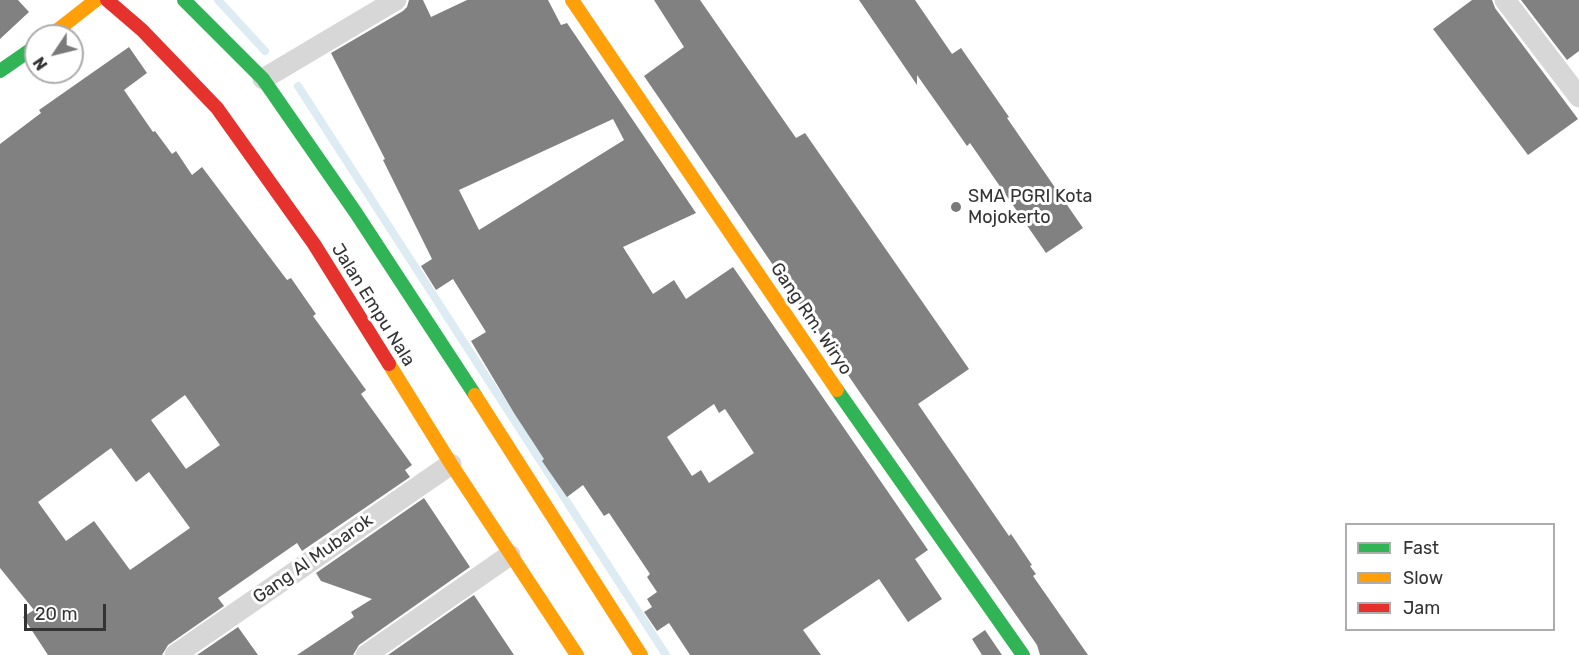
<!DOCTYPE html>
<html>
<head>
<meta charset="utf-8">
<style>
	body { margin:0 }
	#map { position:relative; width:1579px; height:655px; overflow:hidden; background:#fff; font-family:Rubik,sans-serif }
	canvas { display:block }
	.legend { position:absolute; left:1345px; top:523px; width:210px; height:108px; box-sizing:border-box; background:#fff; border:2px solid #adadad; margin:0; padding:8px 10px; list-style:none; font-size:18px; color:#333 }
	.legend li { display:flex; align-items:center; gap:12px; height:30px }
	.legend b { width:30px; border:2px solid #adadad }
	.north { position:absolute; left:24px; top:24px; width:60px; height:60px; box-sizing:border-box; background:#fff; border:2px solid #adadad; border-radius:50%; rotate:235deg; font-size:16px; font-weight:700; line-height:24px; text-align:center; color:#333 }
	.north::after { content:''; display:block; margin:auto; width:21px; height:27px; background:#7a7a7a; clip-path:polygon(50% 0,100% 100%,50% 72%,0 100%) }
	.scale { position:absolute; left:24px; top:604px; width:82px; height:27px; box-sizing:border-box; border:3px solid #333; border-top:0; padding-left:8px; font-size:18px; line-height:21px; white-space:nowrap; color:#333; -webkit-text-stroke:4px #fff; paint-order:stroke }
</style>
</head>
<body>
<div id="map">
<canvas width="1579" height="655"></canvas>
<ul class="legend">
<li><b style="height:8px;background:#30b455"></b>Fast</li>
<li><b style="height:8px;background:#ff9f0a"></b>Slow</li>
<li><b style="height:8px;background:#e5322d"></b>Jam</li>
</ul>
<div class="north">N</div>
<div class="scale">20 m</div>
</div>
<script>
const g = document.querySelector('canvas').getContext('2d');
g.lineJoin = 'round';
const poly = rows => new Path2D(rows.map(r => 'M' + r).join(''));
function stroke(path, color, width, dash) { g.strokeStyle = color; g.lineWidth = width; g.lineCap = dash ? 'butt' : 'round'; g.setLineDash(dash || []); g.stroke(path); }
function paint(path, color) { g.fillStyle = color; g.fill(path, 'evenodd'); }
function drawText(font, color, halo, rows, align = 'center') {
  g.font = font + ' Rubik,sans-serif'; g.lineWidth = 6; g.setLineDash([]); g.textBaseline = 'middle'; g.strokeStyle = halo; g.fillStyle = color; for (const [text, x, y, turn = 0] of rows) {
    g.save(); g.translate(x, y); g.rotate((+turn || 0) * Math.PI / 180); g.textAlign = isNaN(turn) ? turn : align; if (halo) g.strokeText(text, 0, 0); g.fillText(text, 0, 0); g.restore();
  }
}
stroke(poly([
	[218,0,265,51],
	[298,86,666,655]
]), '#ddebf3', 8);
paint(poly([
	[0,0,18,0,29,12,0,39],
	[409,0,423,0,431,17,467,0,548,0,561,25,567,23,696,213,623,247,653,294,674,280,686,299,733,267,928,550,915,559,942,599,908,622,879,579,803,630,821,655,690,655,669,623,657,631,644,612,652,607,647,599,657,592,647,577,650,574,609,513,604,516,583,485,567,497,542,461,544,459,514,413,471,341,486,332,453,279,436,290,421,266,432,259,383,160,385,159,331,53,403,11,407,7],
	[613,119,624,140,479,230,459,190],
	[714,404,719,413,725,409,754,453,709,483,701,470,692,476,667,437],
	[654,0,700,0,796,138,805,133,969,369,918,404,1009,536,1011,534,1032,565,1030,566,1036,574,1033,576,1088,655,1040,655,1037,645,863,397,644,76,684,47],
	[859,0,915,0,952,54,961,48,1009,117,1007,118,1083,228,1046,253,970,143,967,146,917,75,917,85],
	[1472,0,1492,0,1495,8,1578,119,1528,155,1433,29],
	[1521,0,1579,0,1579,51,1567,60],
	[129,47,147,73,124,90,153,132,155,131,172,154,176,151,192,175,202,167,287,280,291,278,316,314,313,316,366,390,361,394,412,465,405,470,410,477,302,551,297,543,218,598,224,606,168,645,162,655,48,655,23,617,34,610,0,568,0,144,41,113,39,110],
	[185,395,220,445,186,469,151,420],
	[111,448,136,482,149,472,190,528,130,570,94,521,66,541,38,502],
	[424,498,470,567,359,645,353,655,297,655,354,617,351,612,372,599,321,581,316,573],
	[474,595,514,655,388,655],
	[238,627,258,655,197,655],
	[985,630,1002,655,982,655,972,639]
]), '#818181');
stroke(poly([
	[1505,0,1579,97],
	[263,79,396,0],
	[175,655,451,464],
	[366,655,510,555]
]), '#d7d7d7', 21);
stroke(poly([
	[184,0,263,79,356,213,475,395],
	[0,71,36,46],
	[837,390,1023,655]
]), '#30b455', 14);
stroke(poly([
	[572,0,837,390],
	[50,36,96,0],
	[389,364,451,464,577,655],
	[475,395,641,655]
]), '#ff9f0a', 14);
stroke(poly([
	[107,0,142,30,217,108,314,244,389,364]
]), '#e5322d', 14);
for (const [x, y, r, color] of [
	[956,207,6,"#7a7a7a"]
]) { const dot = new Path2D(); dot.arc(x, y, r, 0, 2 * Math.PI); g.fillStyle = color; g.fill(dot); stroke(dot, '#fff', 2); }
drawText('18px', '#333', '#fff', [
	["SMA PGRI Kota",968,197],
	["Mojokerto",968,218]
], 'left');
drawText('18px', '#333', '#fff', [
	["Jalan Empu Nala",373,305,58],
	["Gang Rm. Wiryo",811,319,56],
	["Gang Al Mubarok",313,559,-35]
]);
</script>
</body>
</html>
